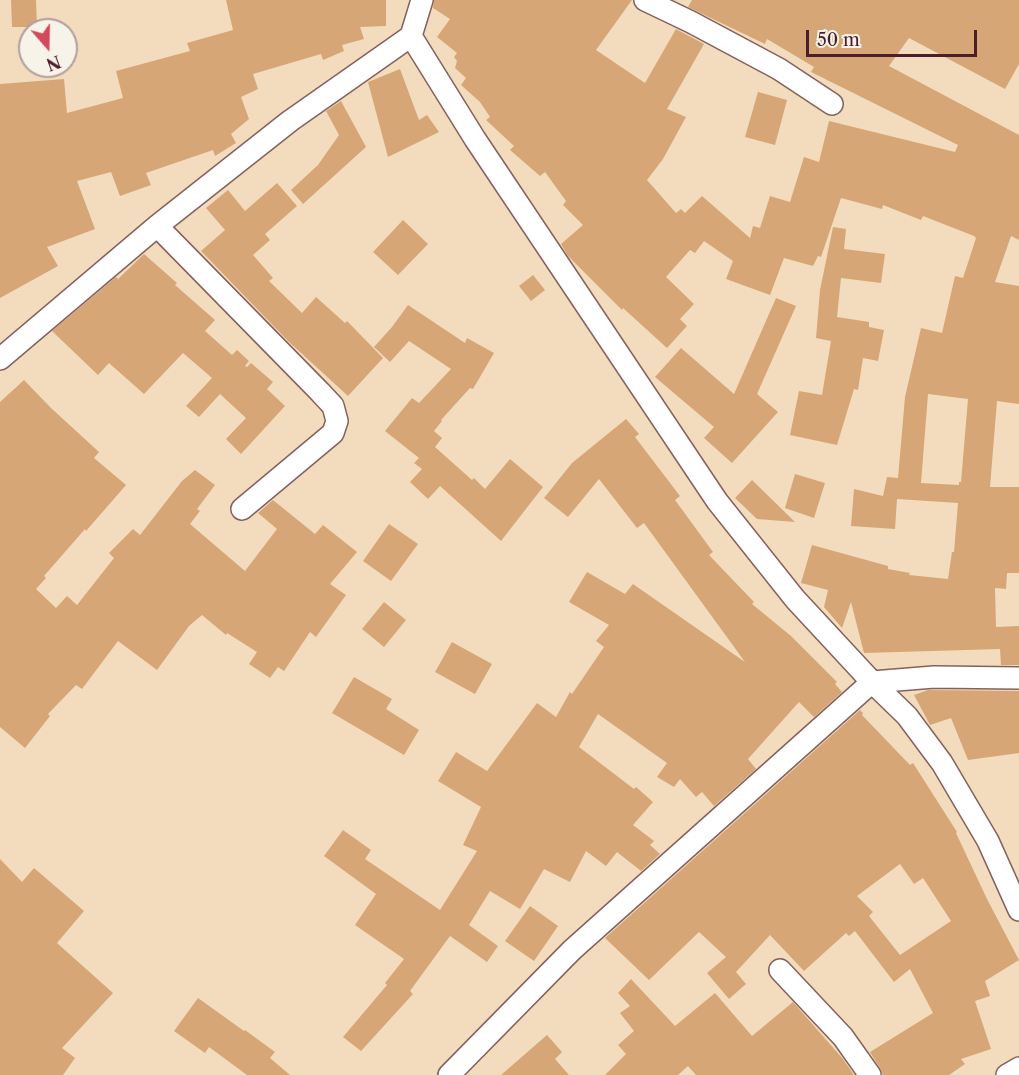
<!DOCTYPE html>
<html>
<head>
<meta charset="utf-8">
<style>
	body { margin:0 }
	#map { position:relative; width:1019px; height:1075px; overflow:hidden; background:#f2dcbd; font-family:"Libre Caslon Text",serif }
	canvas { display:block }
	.north { position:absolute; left:18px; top:18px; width:60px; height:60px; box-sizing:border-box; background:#f7f3e8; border:2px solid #b29e9c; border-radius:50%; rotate:160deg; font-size:16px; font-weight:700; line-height:24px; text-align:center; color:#4a1f2b }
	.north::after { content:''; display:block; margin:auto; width:21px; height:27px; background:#d1495b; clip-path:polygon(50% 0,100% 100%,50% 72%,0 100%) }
	.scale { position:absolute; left:806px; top:30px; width:171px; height:27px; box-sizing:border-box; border:3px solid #4a1f2b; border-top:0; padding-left:8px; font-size:18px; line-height:21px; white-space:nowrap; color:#4a1f2b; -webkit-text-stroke:4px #f7f3e8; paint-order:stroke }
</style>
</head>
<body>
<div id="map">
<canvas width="1019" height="1075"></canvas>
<div class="north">N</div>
<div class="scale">50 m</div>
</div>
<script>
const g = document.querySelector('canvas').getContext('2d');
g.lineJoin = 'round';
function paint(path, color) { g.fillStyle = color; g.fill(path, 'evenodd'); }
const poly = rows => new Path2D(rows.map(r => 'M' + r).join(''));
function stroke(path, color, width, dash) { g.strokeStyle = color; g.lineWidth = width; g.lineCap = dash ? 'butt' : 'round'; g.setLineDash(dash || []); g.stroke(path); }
paint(poly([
	[11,0,36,0,37,27,12,27],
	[226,0,386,0,386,26,360,27,364,39,342,45,344,51,323,60,321,54,253,74,258,89,241,97,249,119,231,134,236,143,215,156,213,150,146,173,151,185,120,196,111,172,77,181,95,229,47,247,58,266,0,298,0,84,64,79,67,113,123,98,116,71,190,51,187,43,233,30],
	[434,0,632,0,596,50,645,83,676,29,704,44,667,109,686,117,663,159,647,180,676,213,681,209,685,213,702,196,750,238,753,226,760,228,770,196,790,202,804,157,819,162,829,121,955,152,958,145,811,72,814,67,767,39,765,44,688,7,692,0,1019,0,1019,64,1005,89,909,38,889,66,1019,135,1019,240,1011,236,995,282,1019,286,1019,404,997,401,990,487,1019,487,1019,573,1007,573,1006,589,995,588,996,627,1019,626,1019,665,1001,665,1000,649,864,653,851,602,842,628,824,607,828,590,801,583,812,545,888,566,888,569,910,573,909,575,948,579,952,552,954,552,958,503,897,499,895,529,851,526,854,489,883,496,887,477,898,478,905,397,921,328,942,333,955,276,963,278,976,238,974,236,923,216,921,220,883,205,882,209,841,198,821,257,818,256,813,266,784,258,770,295,726,279,733,261,704,241,695,253,690,250,666,277,694,304,680,319,687,326,667,348,623,308,622,310,568,256,561,244,583,225,563,205,566,201,545,172,540,176,510,150,514,146,486,120,490,117,480,102,461,85,466,78,455,68,457,61,454,57,457,53,437,37,450,19,433,8],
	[928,394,968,399,961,482,959,482,959,485,921,483],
	[400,69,419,120,427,115,439,132,388,157,368,82],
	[758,92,787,100,775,145,745,137],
	[341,101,366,147,303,204,291,190,318,165,339,135,326,111],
	[277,183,297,206,265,234,270,240,253,255,273,278,269,281,302,313,316,297,345,323,347,321,383,358,348,396,288,341,201,251,225,230,206,208,228,190,245,211],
	[403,220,428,244,398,275,373,252],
	[833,227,846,229,844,249,885,254,881,283,841,278,837,317,869,322,869,327,884,330,878,361,863,358,858,390,854,389,837,445,790,435,799,391,822,395,831,341,816,338,820,290],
	[144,254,177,283,175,285,215,320,205,331,232,355,237,350,249,361,245,366,247,367,251,363,273,382,267,389,285,406,241,454,226,439,246,418,220,394,199,417,186,406,212,378,183,353,144,394,109,363,98,375,52,331,116,277,118,279],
	[533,275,545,290,531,301,519,286],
	[776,298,796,306,757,394,778,412,732,463,704,438,714,427,655,377,681,348,734,394],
	[408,305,465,343,467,338,494,353,473,389,470,388,441,420,442,421,434,431,442,438,435,447,472,480,474,478,485,489,510,459,543,487,501,541,440,486,428,499,410,482,422,469,414,463,419,458,385,431,412,398,419,403,451,369,409,341,390,362,374,347,392,327],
	[24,380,51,408,99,452,94,458,126,485,86,531,85,529,44,576,46,578,36,589,56,608,67,596,77,605,114,558,109,553,133,529,140,535,182,481,195,470,215,485,197,509,200,511,190,524,245,571,277,529,258,513,273,500,315,534,323,525,357,552,330,584,346,595,316,637,310,632,284,671,278,667,270,678,249,664,257,652,227,633,226,635,202,615,189,626,157,670,118,641,82,689,76,685,48,714,50,716,25,748,0,727,0,402],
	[626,419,639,434,635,437,680,496,675,500,713,552,709,555,754,602,752,604,791,636,837,682,835,684,842,692,814,717,799,702,748,759,756,769,714,806,702,792,696,797,680,779,674,787,657,777,667,763,598,714,579,747,634,789,636,787,653,802,633,825,654,841,650,845,660,854,641,871,617,852,606,866,586,851,570,882,544,869,520,909,490,891,469,925,498,946,487,962,450,936,410,991,413,994,361,1051,343,1037,387,985,385,983,404,959,355,925,376,894,324,856,343,830,371,850,365,859,440,910,477,851,463,845,481,807,438,781,456,752,487,771,537,703,556,717,570,692,572,694,604,647,596,641,609,625,569,602,587,572,625,594,633,584,745,662,644,523,637,528,599,479,568,517,544,498,572,463],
	[795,474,825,483,814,518,785,508],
	[752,480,795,522,757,519,735,498],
	[389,524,418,544,391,581,363,561],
	[384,602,406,620,384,647,362,629],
	[452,642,492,664,475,694,435,672],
	[354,677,392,699,386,709,419,730,404,755,332,713],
	[928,690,1019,691,1019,753,968,760,951,718,930,725,914,695],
	[860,710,863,713,862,715,910,765,913,763,957,832,956,833,987,899,1019,960,985,981,990,996,975,1001,991,1049,961,1059,965,1064,949,1075,883,1075,880,1068,870,1052,933,1013,910,969,894,982,855,931,849,936,846,933,804,971,770,935,736,972,746,984,729,999,707,973,726,957,699,932,649,980,605,938],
	[900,864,914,884,923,878,951,921,900,955,869,916,873,912,857,896],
	[0,859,22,882,34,868,84,911,57,943,113,993,62,1048,75,1058,63,1075,0,1075],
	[530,906,558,926,534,961,505,941],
	[631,979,675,1026,715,993,752,1036,793,1002,843,1059,854,1075,696,1075,688,1066,678,1075,605,1075,626,1054,618,1045,634,1031,620,1013,630,1006,618,993],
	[198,998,244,1031,245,1030,275,1052,270,1058,290,1075,247,1075,209,1047,205,1053,174,1031],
	[547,1035,562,1052,555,1059,569,1075,501,1075]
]), '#d7a676');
const street = poly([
	[645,0,691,22,779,69,832,104],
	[411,36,475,139,717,501,795,599,872,682,907,716,942,763,988,841,1019,910],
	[157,226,320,392,333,406,337,421,333,433,242,509],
	[0,359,157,226,290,121,411,36,422,0],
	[780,970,843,1037,870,1075],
	[449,1075,572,950,872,682,934,677,1019,678],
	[1007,1075,1019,1068]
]);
stroke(street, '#85615e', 24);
stroke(street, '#fff', 21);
</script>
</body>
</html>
